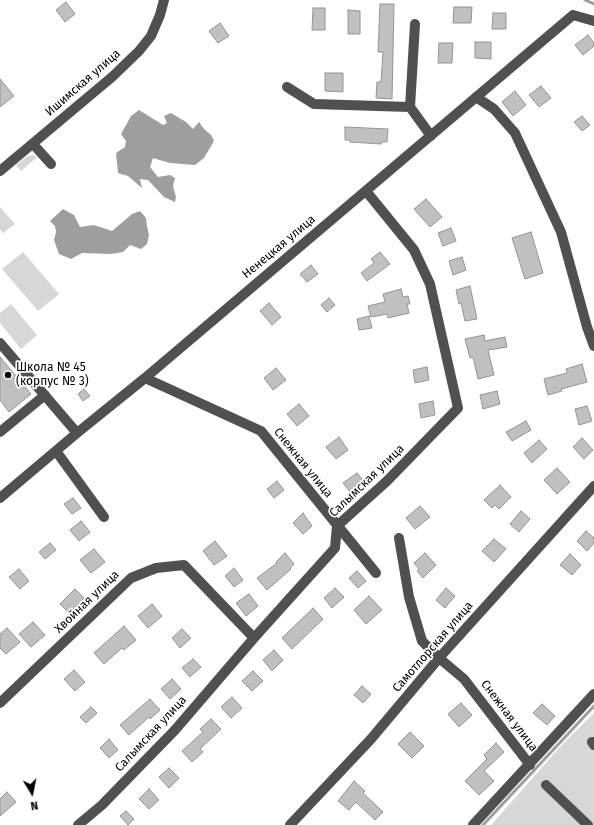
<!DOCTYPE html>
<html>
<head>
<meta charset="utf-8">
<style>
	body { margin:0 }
	#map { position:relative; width:594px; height:825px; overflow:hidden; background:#fff; font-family:"Fira Sans",sans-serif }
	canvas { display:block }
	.north { position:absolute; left:12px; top:773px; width:40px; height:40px; -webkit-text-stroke:3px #fff; paint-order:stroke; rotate:170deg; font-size:11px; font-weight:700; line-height:16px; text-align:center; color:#000 }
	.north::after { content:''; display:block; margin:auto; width:14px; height:18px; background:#000; clip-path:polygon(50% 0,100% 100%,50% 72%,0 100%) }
</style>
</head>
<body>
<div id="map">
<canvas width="594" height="825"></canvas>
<div class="north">N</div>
</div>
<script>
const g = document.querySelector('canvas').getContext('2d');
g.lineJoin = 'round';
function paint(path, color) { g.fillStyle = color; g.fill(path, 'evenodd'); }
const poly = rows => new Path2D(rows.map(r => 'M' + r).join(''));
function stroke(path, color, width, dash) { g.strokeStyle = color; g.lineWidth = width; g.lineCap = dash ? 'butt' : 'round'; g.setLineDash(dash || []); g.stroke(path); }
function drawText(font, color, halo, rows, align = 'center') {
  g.font = font + ' "Fira Sans",sans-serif'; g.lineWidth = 3.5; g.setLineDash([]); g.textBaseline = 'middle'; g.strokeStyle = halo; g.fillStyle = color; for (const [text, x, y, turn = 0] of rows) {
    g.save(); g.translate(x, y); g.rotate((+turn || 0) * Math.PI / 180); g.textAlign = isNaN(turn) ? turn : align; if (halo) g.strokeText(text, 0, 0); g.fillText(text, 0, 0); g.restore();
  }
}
paint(poly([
	[33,155,37,157,21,171,16,165,28,156],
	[0,207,15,224,3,233,0,230],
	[23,252,59,294,38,311,2,269],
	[11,304,37,335,21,349,0,323,0,313],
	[594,713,594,825,491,825,560,747]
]), '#d7d7d7');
paint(poly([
	[139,110,163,125,167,123,164,116,171,113,186,122,193,129,199,122,204,129,211,135,214,141,204,158,195,165,170,163,153,158,150,167,158,177,170,175,175,178,173,186,176,197,175,202,164,197,148,180,140,179,142,188,128,176,118,173,116,153,125,147,126,141,121,134,131,116],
	[63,209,74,215,80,227,94,225,112,231,132,214,140,211,146,218,147,226,149,235,147,244,141,249,130,245,123,252,111,254,82,253,71,259,59,254,54,240,56,232,55,226,50,221]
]), '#9e9e9e');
stroke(poly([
	[585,0,594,4],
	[483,825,594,706]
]), '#9e9e9e', 3);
const building = poly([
	[66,2,75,14,65,22,56,10,66,2],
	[380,4,394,4,392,99,376,98,377,82,381,82,383,52,378,52,380,4],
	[454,7,472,7,471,23,453,23,454,7],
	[313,8,325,8,325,30,312,30,313,8],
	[348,10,360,11,360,34,348,34,348,10],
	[493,13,506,13,506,29,492,29,493,13],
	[220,23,229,36,218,43,209,31,220,23],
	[588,35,594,43,594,46,583,55,575,45,588,35],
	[475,42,491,42,491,59,475,58,475,42],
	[439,43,453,43,452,63,438,63,439,43],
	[325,73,343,73,343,92,325,91,325,73],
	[0,79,14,96,0,107,0,79],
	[541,86,551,98,539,107,529,95,541,86],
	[515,91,526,105,513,116,502,102,515,91],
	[582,116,590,125,582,131,574,122,582,116],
	[345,127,388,129,387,142,382,142,381,144,350,142,350,140,345,140,345,127],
	[426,199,442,217,430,227,414,209,426,199],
	[451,228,456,241,443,246,438,233,451,228],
	[531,232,543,273,525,279,512,238,531,232],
	[380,252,390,264,367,281,361,273,374,263,371,259,380,252],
	[462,257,466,270,453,275,449,261,462,257],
	[311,265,318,274,307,282,300,274,311,265],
	[470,286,477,319,465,321,461,303,459,304,456,290,470,286],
	[401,289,403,297,408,296,410,304,407,304,409,313,388,318,387,314,371,317,368,306,385,302,383,294,401,289],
	[329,298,335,305,327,312,321,305,329,298],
	[269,303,281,317,272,325,260,311,269,303],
	[369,316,372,328,359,330,357,319,369,316],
	[484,335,485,341,505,337,507,347,488,350,494,375,478,379,473,357,470,358,465,339,484,335],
	[0,357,31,394,9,412,0,400,0,357],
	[582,364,587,382,561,389,562,391,548,395,544,379,567,373,566,369,582,364],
	[427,367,429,380,415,383,413,370,427,367],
	[276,368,286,380,273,390,264,378,276,368],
	[84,389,90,396,83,401,78,394,84,389],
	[497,391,500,404,483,409,480,395,497,391],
	[433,401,435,415,421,418,419,404,433,401],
	[299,404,309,416,297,426,287,414,299,404],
	[587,406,592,421,579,425,575,409,587,406],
	[526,421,531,430,512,441,506,432,526,421],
	[339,437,348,450,336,459,326,447,339,437],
	[582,438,593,450,584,459,573,447,582,438],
	[539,440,547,449,532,463,524,453,539,440],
	[557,468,570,482,557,494,544,480,557,468],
	[357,473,365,483,351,493,343,483,357,473],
	[277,481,284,490,274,498,267,489,277,481],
	[500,485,511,497,499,509,495,505,492,508,484,500,500,485],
	[73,498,81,508,72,514,64,504,73,498],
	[420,506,430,517,415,529,406,518,420,506],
	[521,511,530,519,519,532,510,524,521,511],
	[303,513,312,526,303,534,293,523,303,513],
	[81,521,90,532,79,541,70,530,81,521],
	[586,531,594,538,594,543,587,551,577,541,586,531],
	[494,539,506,549,494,562,482,551,494,539],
	[215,541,227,556,214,565,203,551,215,541],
	[50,543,56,550,45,559,39,552,50,543],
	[94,549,105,562,91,573,80,560,94,549],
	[285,553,294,564,290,568,291,569,267,590,257,578,277,563,276,562,285,553],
	[425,553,436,565,423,578,417,571,419,569,414,563,425,553],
	[570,554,581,565,572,575,560,565,570,554],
	[234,568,243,580,234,587,225,576,234,568],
	[19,569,29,581,20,589,9,577,19,569],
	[357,571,366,581,358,588,349,578,357,571],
	[335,588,344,597,332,608,324,598,335,588],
	[446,588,455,596,445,608,436,600,446,588],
	[75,589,84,598,69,613,60,604,75,589],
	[249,594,258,606,246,616,236,603,249,594],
	[369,596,382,610,366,624,354,610,369,596],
	[152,604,162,616,148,628,138,616,152,604],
	[313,608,323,619,292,649,282,638,313,608],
	[33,622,45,635,31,647,19,634,33,622],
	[124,626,136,640,124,650,122,648,104,664,94,653,124,626],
	[7,628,20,642,6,654,0,648,0,634,7,628],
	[182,629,191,638,180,648,172,638,182,629],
	[274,650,283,660,272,671,263,660,274,650],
	[193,659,201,667,190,677,182,668,193,659],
	[74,670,85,682,75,691,64,679,74,670],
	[253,671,263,681,252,691,242,681,253,671],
	[172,679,181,689,170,699,161,689,172,679],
	[362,686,371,694,363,703,354,695,362,686],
	[232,697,242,708,231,718,221,707,232,697],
	[150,699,160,710,150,719,149,717,129,735,120,725,150,699],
	[461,703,472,715,459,727,448,714,461,703],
	[542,704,555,716,547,725,533,713,542,704],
	[91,707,97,713,86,723,80,717,91,707],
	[211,719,221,729,200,749,203,752,192,762,182,751,203,732,200,729,211,719],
	[410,732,424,746,412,758,398,744,410,732],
	[109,739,118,750,109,758,100,748,109,739],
	[496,743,504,752,484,771,494,781,479,795,465,781,487,759,484,755,496,743],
	[169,768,179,778,169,788,159,777,169,768],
	[354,781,365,791,363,793,383,812,375,820,356,802,349,810,338,801,354,781],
	[149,789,159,800,149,809,139,799,149,789],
	[7,792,16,802,0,816,0,799,7,792],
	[126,811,134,819,128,825,120,816,126,811]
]);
paint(building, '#c0c0c0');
stroke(building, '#949494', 1);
stroke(poly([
	[415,24,410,107,431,136],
	[287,87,314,104,410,107],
	[476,97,494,109,515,133,561,232,587,327,594,346],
	[33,144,51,164],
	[0,171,112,77,139,51,151,36,160,15,164,0],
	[0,343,77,433],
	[145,378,261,431,376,573],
	[0,432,45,395],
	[56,451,104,517],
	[0,498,77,433,145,378,573,15,594,21],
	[399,538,409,597,422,641,439,658,464,679,530,765],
	[0,703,131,578,156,568,184,565,254,638],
	[592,742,594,745],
	[546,785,588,825],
	[78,825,102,805,175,730,254,638,335,548,337,526,387,481,458,408,430,284,414,250,366,191],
	[290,825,371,739,439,658,594,486],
	[473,825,594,694]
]), '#505050', 10);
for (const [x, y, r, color] of [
	[8,375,4,"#000"]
]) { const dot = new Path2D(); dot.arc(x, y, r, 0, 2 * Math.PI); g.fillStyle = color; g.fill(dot); stroke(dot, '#fff', 1.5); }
drawText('12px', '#000', '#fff', [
	["Ишимская улица",83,83,-41],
	["Ненецкая улица",279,247,-40],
	["Снежная улица",303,463,51],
	["Салымская улица",367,481,-44],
	["Хвойная улица",87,602,-44],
	["Самотлорская улица",433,647,-49],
	["Снежная улица",509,716,53],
	["Салымская улица",151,734,-47]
]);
drawText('12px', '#000', '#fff', [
	["Школа № 45",16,368],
	["(корпус № 3)",16,382]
], 'left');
</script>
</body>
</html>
